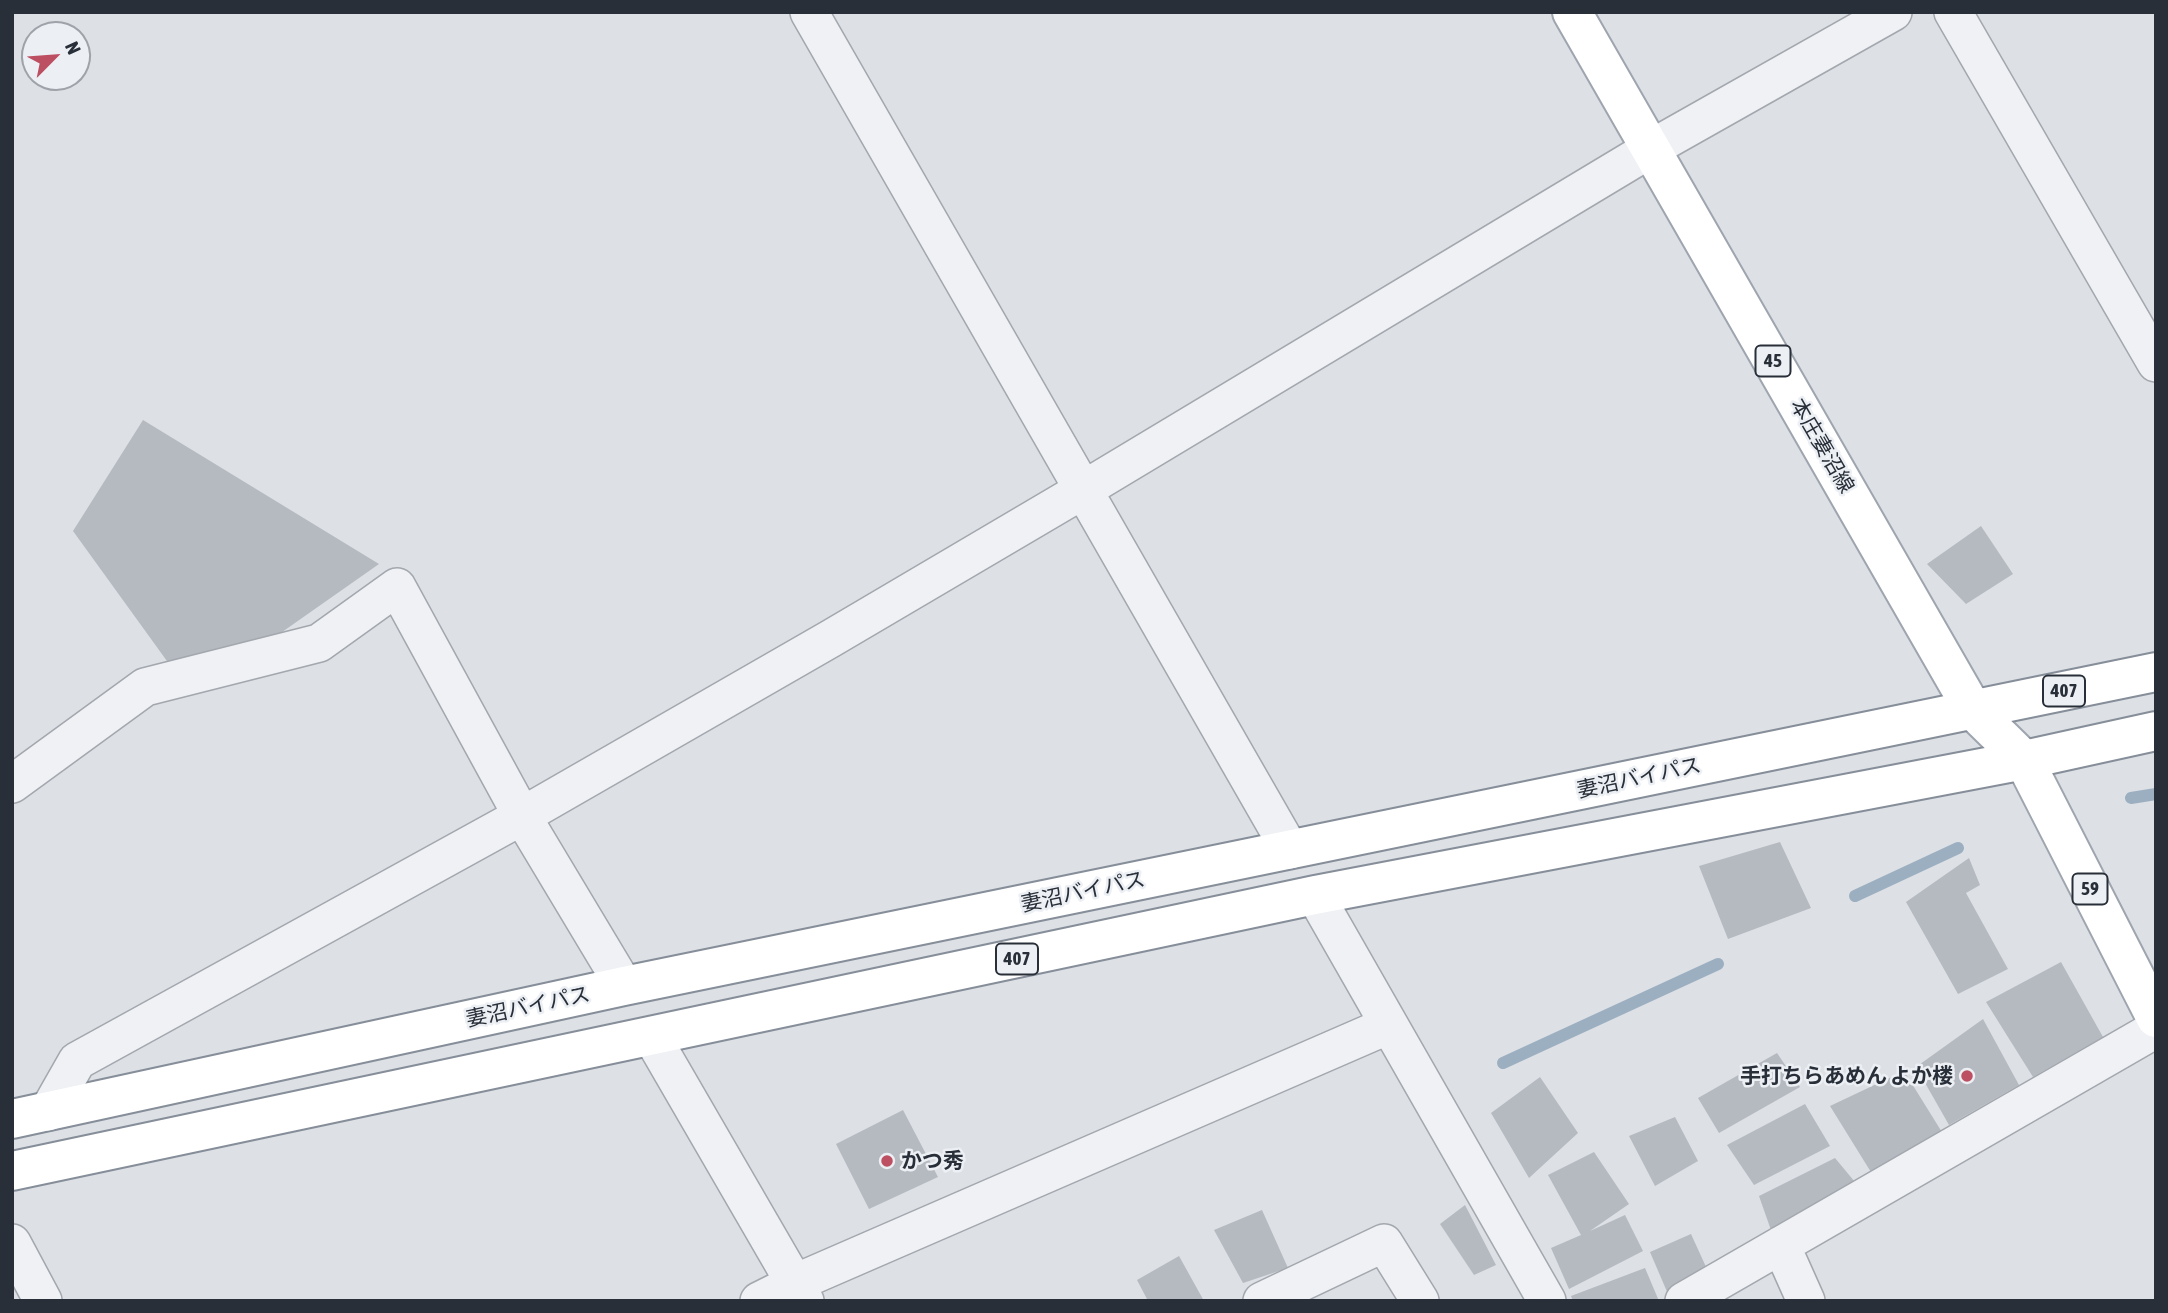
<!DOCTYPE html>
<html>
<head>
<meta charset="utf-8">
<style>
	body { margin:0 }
	#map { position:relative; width:2168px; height:1313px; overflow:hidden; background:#dde0e5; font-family:"Asap Condensed",sans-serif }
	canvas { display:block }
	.frame { position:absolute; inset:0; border:14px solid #282f39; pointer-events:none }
	.north { position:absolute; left:21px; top:21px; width:70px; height:70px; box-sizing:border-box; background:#eceff3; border:2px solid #9ea2a9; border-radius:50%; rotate:65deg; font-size:19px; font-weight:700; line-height:28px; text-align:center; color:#282f39 }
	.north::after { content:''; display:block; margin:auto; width:24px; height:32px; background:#bc4f62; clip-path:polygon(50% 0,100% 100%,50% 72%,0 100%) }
</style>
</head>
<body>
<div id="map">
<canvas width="2168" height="1313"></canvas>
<div class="frame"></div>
<div class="north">N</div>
</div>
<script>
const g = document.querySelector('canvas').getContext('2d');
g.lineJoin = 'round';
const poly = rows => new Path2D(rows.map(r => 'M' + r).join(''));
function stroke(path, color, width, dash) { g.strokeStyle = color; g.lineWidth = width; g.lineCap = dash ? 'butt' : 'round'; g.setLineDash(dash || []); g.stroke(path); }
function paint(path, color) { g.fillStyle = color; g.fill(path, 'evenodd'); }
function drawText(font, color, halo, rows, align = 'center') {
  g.font = font + ' "Asap Condensed","Noto Sans JP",sans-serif'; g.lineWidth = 5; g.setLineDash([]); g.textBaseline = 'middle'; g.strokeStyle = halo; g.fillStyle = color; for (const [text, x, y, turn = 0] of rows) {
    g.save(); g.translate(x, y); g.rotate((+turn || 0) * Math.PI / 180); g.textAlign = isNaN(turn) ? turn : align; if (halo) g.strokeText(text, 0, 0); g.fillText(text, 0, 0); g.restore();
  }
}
stroke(poly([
	[2131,798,2156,794],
	[1855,896,1958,848],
	[1503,1063,1718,964]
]), '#9cafc1', 12);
paint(poly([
	[143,420,379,564,275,637,172,668,73,531],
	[1981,526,2013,574,1966,604,1927,564],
	[1780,842,1811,908,1728,939,1699,866],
	[1969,858,1980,885,1966,893,2008,969,1958,994,1906,902],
	[2061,962,2103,1037,2033,1077,1986,1002],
	[1983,1019,2019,1085,1949,1125,1916,1067],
	[1777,1053,1800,1087,1719,1133,1698,1098],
	[1904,1071,1945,1137,1874,1177,1830,1106],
	[1540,1077,1578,1133,1529,1178,1491,1113],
	[1805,1104,1830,1146,1754,1185,1727,1145],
	[903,1110,938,1177,869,1209,836,1144],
	[1675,1117,1698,1161,1655,1186,1629,1136],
	[1594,1152,1629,1204,1590,1231,1625,1215,1643,1251,1569,1289,1551,1248,1581,1235,1548,1175],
	[1835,1158,1860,1188,1772,1233,1759,1196],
	[1465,1205,1496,1265,1474,1275,1440,1224],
	[1262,1210,1288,1268,1243,1283,1214,1230],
	[1691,1234,1712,1280,1671,1301,1650,1252],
	[1179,1256,1204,1301,1148,1301,1137,1280],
	[1645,1268,1659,1301,1573,1301,1571,1296]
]), '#b5bac1');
const minor = poly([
	[809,12,1290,850],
	[1953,12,2156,363],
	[12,784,145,687,319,643,397,587,522,816,624,986],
	[1315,895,1547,1301],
	[652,1037,805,1301],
	[48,1112,77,1061,522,816,830,639,1083,490,1652,148,1893,12],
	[12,1243,43,1301],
	[1781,1245,1806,1301],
	[759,1301,795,1283,1389,1025],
	[1262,1301,1384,1243,1420,1301],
	[1684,1301,2156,1029]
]);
const major = poly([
	[1572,12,1973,710,2024,760,2156,1018]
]);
const highway = poly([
	[12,1119,624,986,2156,672],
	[12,1171,1315,895,2024,760,2156,731]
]);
stroke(minor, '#a3a7ae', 40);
stroke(major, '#9ea5af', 42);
stroke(highway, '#868e99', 42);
stroke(minor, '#eff1f4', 37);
stroke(major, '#fff', 38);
stroke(highway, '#fff', 38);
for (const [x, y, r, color] of [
	[1967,1076,7,"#bc4f62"],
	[887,1161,7,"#bc4f62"]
]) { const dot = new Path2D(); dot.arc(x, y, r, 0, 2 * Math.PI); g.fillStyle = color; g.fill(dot); stroke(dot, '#eceff3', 2.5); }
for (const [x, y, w] of [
	[1773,361,35],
	[2064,691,42],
	[2090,889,35],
	[1017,959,42]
]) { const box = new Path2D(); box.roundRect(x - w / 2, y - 15.5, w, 31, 5); g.fillStyle = '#eceff3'; g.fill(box); stroke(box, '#282f39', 2); }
drawText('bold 19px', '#282f39', null, [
	["45",1773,361],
	["407",2064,691],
	["59",2090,889],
	["407",1017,959]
]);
drawText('21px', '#282f39', '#eceff3', [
	["本庄妻沼線",1822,446,60],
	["妻沼バイパス",1639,778,-12],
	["妻沼バイパス",1083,892,-12],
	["妻沼バイパス",528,1007,-12]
]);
drawText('bold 21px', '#282f39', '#eceff3', [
	["手打ちらあめん よか楼",1953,1076],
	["かつ秀",901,1161,"left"]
], 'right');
</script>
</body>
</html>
